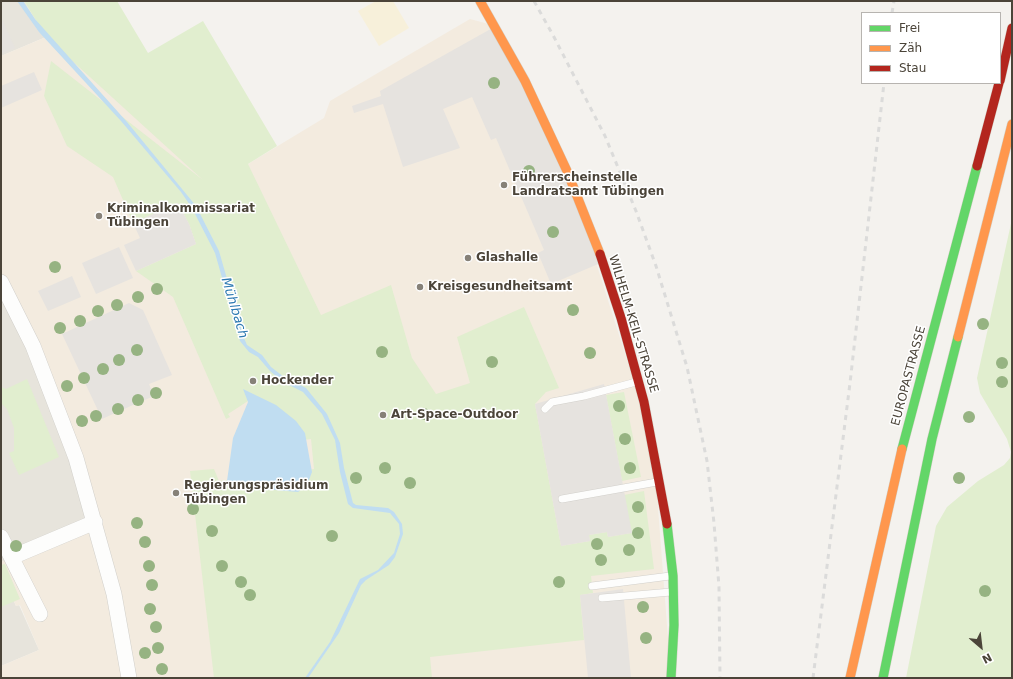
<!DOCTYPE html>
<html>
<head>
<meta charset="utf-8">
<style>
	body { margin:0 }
	#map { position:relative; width:1013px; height:679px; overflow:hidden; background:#f4f2ee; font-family:"DejaVu Sans",sans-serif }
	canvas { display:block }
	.frame { position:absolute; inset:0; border:2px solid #4b4439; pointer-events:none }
	.legend { position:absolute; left:861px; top:12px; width:140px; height:72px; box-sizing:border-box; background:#fff; border:1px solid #b7b4b0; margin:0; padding:5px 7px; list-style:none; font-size:12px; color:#4b4439 }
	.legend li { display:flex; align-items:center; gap:8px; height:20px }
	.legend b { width:20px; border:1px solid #b7b4b0 }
	.north { position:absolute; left:961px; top:627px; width:40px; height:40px; -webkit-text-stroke:3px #fff; paint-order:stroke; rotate:152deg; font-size:11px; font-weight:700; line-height:16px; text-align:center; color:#4b4439 }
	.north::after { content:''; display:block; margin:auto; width:14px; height:18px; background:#4b4439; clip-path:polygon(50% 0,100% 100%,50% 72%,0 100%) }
</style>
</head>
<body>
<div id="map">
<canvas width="1013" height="679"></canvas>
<div class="frame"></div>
<ul class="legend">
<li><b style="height:5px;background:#63d668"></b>Frei</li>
<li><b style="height:5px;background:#ff974d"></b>Zäh</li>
<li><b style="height:5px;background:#b3261e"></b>Stau</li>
</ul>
<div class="north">N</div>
</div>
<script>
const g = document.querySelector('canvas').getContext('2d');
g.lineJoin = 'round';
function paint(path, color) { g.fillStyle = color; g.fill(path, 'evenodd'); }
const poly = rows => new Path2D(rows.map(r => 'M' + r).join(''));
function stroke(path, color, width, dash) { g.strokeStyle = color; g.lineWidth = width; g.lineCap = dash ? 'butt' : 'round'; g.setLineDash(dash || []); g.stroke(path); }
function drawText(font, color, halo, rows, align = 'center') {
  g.font = font + ' "DejaVu Sans",sans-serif'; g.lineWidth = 3; g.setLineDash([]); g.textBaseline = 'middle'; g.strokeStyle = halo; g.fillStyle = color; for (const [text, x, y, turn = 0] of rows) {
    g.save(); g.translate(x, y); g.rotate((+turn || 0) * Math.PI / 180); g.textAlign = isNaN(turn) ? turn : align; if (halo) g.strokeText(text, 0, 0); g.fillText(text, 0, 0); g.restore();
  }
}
paint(poly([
	[1,1,24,1,46,37,1,56],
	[1,282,95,522,1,562],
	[1,573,16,606,19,605,39,650,1,666]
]), '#e7e4dc');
paint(poly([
	[470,19,496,26,567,171,653,442,671,678,1,678,1,666,39,650,20,605,16,606,1,573,1,562,95,522,1,282,1,56,46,37,248,164,324,118,330,101]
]), '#f3ebdf');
paint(poly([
	[24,1,117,1,148,53,203,21,277,146,248,164,321,315,391,285,412,358,436,394,470,383,457,337,524,307,559,388,546,392,535,404,561,546,590,541,589,535,607,532,608,537,631,533,624,495,644,491,654,569,591,576,593,593,580,595,584,640,430,657,432,678,214,678,190,471,214,469,219,481,314,469,311,439,253,446,248,401,228,414,230,417,226,419,173,297,136,271,196,244,189,224,178,203,133,223,113,177,67,146,44,96,51,61,203,180,46,37],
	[1012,219,1012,678,906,678,936,526,947,507,978,481,1004,465,1010,458,1011,452,1007,439,980,393,977,378],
	[27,379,59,457,19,475,9,453,14,451,14,428,7,409,1,403,1,387,6,389],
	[624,392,641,477,622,481,606,395],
	[5,564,20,599,1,607,1,565]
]), '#e1eecf');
paint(poly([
	[376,1,393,1,409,28,379,46,358,11]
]), '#f7f0da');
paint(poly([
	[1,17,15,48,1,54],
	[496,26,603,262,551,284,538,253,544,250,496,138,491,140,472,97,443,109,460,148,403,167,383,104,354,113,352,106,381,96,380,91],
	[34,72,42,90,1,108,1,86],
	[178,203,189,224,196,244,136,271,124,245,140,238,133,223],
	[119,247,133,278,96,294,82,263],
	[72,276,81,297,48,311,38,291],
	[129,303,143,310,172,375,149,384,154,396,140,402,138,397,133,399,135,404,122,410,120,405,114,408,115,413,102,419,62,334],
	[604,384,632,533,608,537,607,532,589,535,590,541,561,546,535,404],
	[623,589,631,678,588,678,580,595]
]), '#e6e3df');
paint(poly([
	[17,1,23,1,35,19,127,122,196,206,219,251,244,338,247,345,262,355,271,367,284,377,306,388,327,414,340,443,344,468,353,503,356,505,388,508,394,512,402,524,403,534,395,557,389,565,366,580,361,585,339,633,308,678,305,678,330,642,360,579,378,570,394,553,400,534,399,524,390,513,353,508,348,504,340,472,335,440,322,414,303,392,283,382,270,371,258,357,249,352,240,341,215,253,192,208,181,192,121,121,39,32],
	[243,389,276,405,296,421,305,433,312,472,307,485,298,492,241,487,227,481,233,438,248,402]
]), '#c0ddf1');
const lane = poly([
	[545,409,552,402,584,396,636,382],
	[562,499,657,482],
	[592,586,670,576],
	[602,598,671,592]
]);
const street = poly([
	[1,282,33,346,76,458,114,594,129,678],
	[1,537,40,614],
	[12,557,95,522]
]);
const fast = poly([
	[902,449,977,166],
	[667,524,673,576,674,625,671,678],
	[883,678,932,439,958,337]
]);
const slow = poly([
	[480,1,525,81,567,171,600,254],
	[958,337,1012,124],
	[850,678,902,449]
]);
const jam = poly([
	[1000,81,1012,28],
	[977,166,999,83],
	[600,254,621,318,644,402,667,524]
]);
stroke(lane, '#d2d0cb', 8);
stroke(street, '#d2d0cb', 16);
stroke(fast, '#d3cfc5', 10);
stroke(slow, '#d3cfc5', 10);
stroke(jam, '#d3cfc5', 10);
stroke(lane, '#fdfdfc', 7);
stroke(street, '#fdfdfc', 15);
stroke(fast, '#63d668', 9);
stroke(slow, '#ff974d', 9);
stroke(jam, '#b3261e', 9);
stroke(poly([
	[534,1,554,37,605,136,636,211,656,266,687,367,707,461,714,523,719,587,720,678],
	[892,13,894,1],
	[813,678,850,383,884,83]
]), '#dbdbda', 3, [5, 5]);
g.fillStyle = '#96b382';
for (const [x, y] of [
	[494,83],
	[529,171],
	[553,232],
	[55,267],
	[157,289],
	[138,297],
	[117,305],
	[573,310],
	[98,311],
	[80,321],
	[983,324],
	[60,328],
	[137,350],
	[382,352],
	[590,353],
	[119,360],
	[492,362],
	[1002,363],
	[103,369],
	[84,378],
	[1002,382],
	[67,386],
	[156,393],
	[138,400],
	[619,406],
	[118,409],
	[424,414],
	[96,416],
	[969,417],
	[82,421],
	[625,439],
	[385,468],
	[630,468],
	[356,478],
	[959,478],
	[410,483],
	[638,507],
	[193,509],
	[137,523],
	[212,531],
	[638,533],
	[332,536],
	[145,542],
	[597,544],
	[16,546],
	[629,550],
	[601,560],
	[149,566],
	[222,566],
	[241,582],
	[559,582],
	[152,585],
	[985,591],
	[250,595],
	[643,607],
	[150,609],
	[156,627],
	[646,638],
	[158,648],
	[145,653],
	[162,669]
]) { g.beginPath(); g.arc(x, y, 6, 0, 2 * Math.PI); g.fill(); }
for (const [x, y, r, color] of [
	[504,185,4,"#868178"],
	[99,216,4,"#868178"],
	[468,258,4,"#868178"],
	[420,287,4,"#868178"],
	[253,381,4,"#868178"],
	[383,415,4,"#868178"],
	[176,493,4,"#868178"]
]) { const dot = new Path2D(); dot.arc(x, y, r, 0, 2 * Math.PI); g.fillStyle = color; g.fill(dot); stroke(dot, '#fff', 1.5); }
drawText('bold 12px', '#4b4439', '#fff', [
	["Führerscheinstelle",512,178],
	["Landratsamt Tübingen",512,192],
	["Kriminalkommissariat",107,209],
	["Tübingen",107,223],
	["Glashalle",476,258],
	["Kreisgesundheitsamt",428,287],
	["Hockender",261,381],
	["Art-Space-Outdoor",391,415],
	["Regierungspräsidium",184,486],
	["Tübingen",184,500]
], 'left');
drawText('12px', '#4b4439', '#fff', [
	["WILHELM-KEIL-STRASSE",633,324,73],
	["EUROPASTRASSE",909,376,-75]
]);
drawText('italic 13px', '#2e7ab2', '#fff', [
	["Mühlbach",234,308,73]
]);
</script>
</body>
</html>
